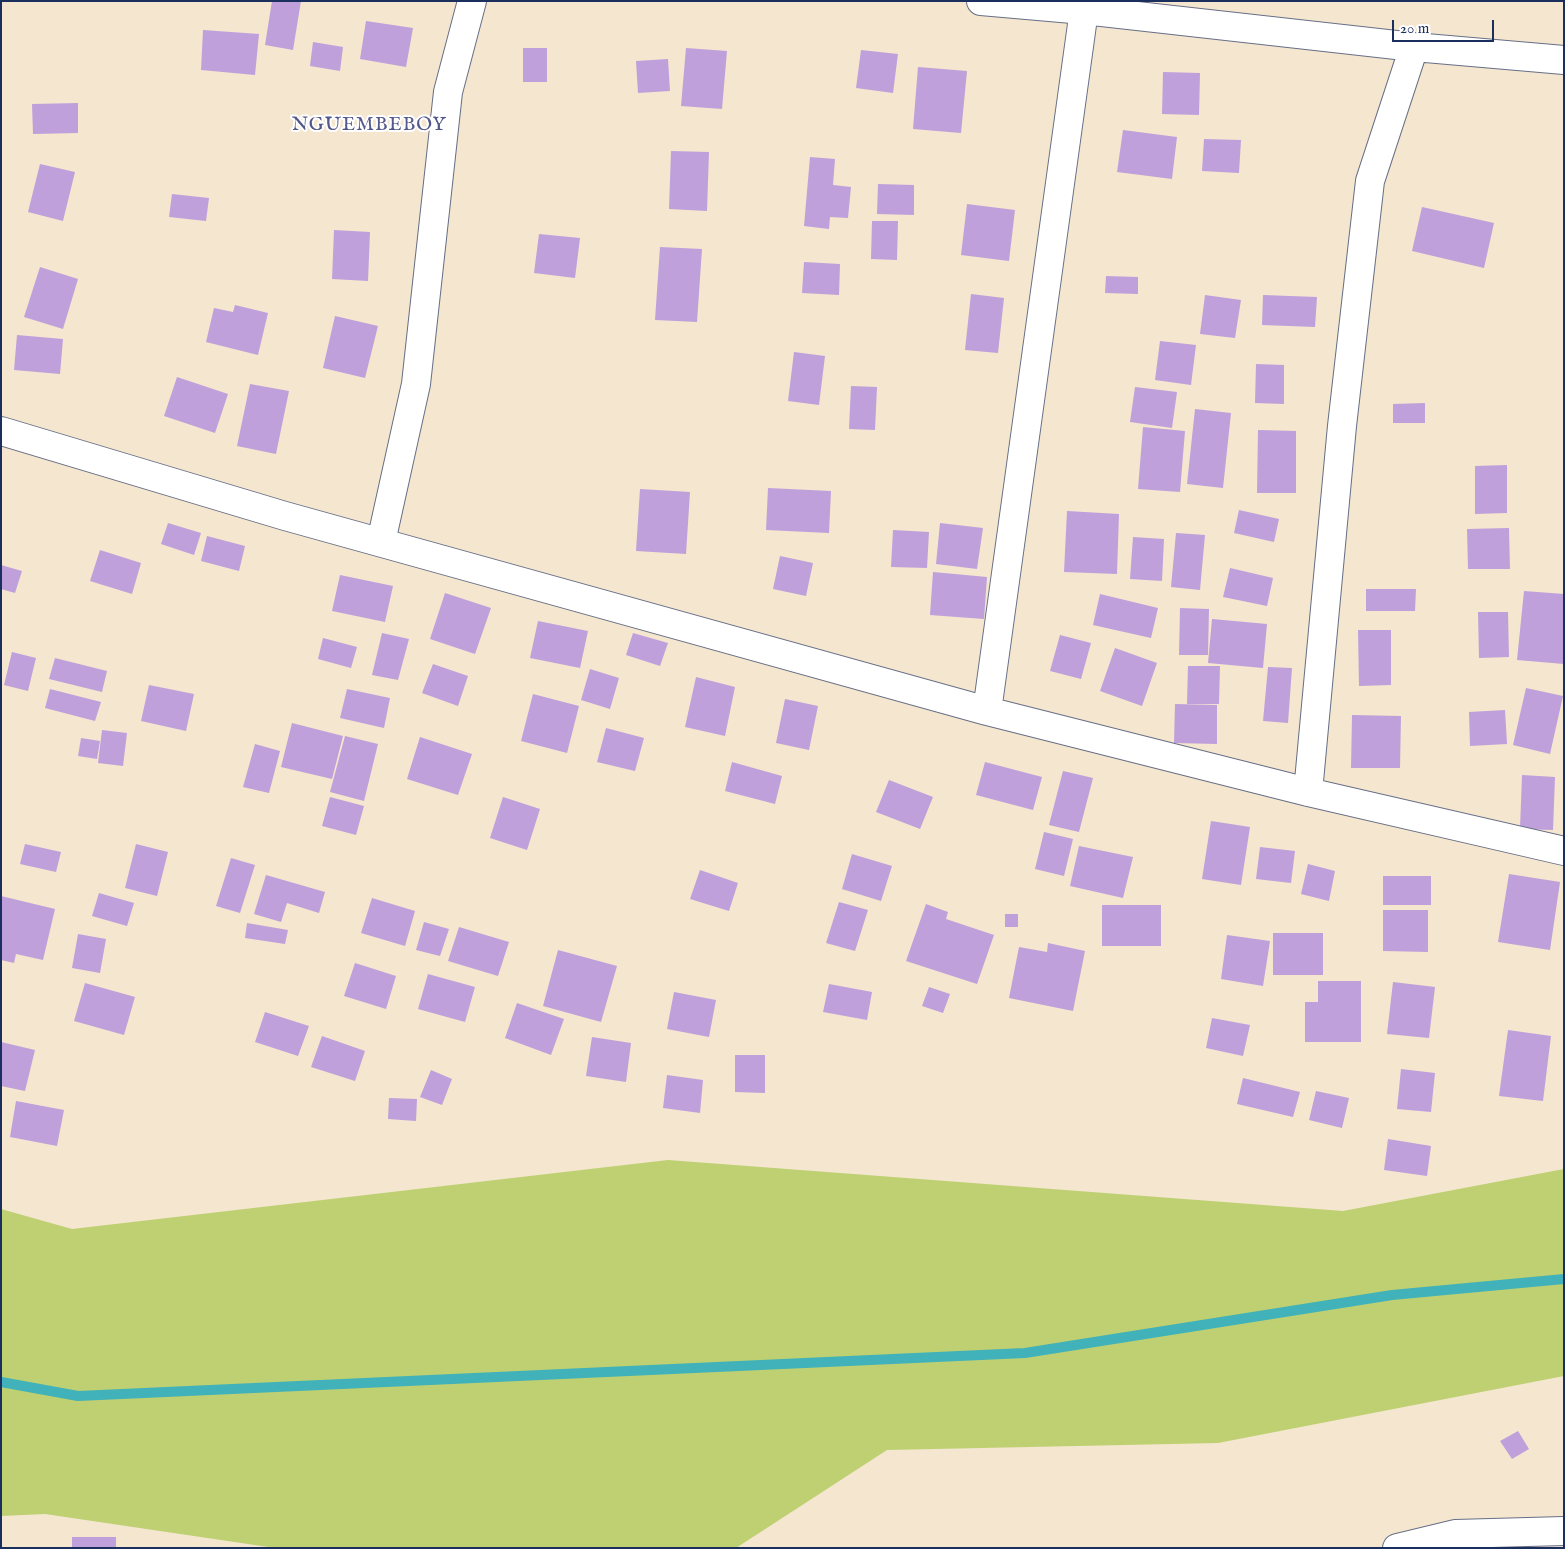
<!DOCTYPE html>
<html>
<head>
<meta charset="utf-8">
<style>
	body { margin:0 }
	#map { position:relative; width:1565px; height:1549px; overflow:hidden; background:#f4e6cf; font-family:"IM FELL English",serif }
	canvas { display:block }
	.frame { position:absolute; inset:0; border:2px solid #1b2f5e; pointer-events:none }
	.scale { position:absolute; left:1392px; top:20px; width:102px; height:22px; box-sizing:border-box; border:2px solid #1b2f5e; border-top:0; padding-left:6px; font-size:15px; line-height:18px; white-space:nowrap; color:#1b2f5e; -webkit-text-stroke:4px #fff; paint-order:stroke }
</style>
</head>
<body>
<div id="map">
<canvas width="1565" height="1549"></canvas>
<div class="frame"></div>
<div class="scale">20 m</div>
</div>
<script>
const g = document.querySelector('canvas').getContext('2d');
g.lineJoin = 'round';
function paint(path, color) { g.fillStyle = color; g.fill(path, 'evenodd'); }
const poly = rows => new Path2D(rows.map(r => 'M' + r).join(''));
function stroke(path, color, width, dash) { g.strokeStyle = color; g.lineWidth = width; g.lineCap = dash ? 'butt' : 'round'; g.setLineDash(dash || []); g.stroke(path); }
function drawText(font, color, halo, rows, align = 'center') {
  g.font = font + ' "IM FELL English",serif'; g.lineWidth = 4; g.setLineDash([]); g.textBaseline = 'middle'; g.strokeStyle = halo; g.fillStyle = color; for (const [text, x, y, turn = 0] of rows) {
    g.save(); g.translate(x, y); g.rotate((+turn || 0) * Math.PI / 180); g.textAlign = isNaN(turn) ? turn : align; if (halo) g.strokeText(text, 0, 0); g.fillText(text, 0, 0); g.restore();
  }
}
paint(poly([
	[668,1160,1343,1211,1564,1169,1564,1376,1218,1443,887,1450,736,1548,275,1548,45,1514,1,1516,1,1209,72,1229]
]), '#bed072');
stroke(poly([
	[1,1382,78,1396,1025,1353,1392,1295,1564,1279]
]), '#41b2b9', 10);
paint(poly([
	[272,1,301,1,293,50,265,45],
	[366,21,413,28,406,67,360,59],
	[203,30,259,34,255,75,201,70],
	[313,42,343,47,340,71,310,66],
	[523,48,547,48,547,82,523,82],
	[686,48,727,51,722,109,681,106],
	[861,50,898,54,893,93,856,88],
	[668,59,670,91,638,93,636,61],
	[918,67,967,71,961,133,913,129],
	[1163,72,1200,73,1199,115,1162,114],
	[78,103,78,133,33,134,32,104],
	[1123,130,1177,137,1172,179,1117,172],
	[1204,139,1241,140,1239,173,1202,171],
	[671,151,709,152,707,211,669,209],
	[810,157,835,159,833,185,851,187,848,218,830,217,829,229,804,226],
	[40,164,75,172,63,221,28,212],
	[878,184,914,185,914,215,877,214],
	[172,194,209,198,206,221,169,217],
	[967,204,1015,210,1009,261,961,255],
	[1422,207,1494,223,1484,268,1412,251],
	[872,221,898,221,897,260,871,259],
	[334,230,370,232,368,281,332,279],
	[539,234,580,238,575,278,534,273],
	[660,247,702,249,697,322,655,320],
	[804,262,840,264,839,295,802,293],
	[40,267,78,279,63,329,24,317],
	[1106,276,1138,277,1138,294,1105,293],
	[971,294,1004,298,998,353,965,350],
	[1205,295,1241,300,1235,338,1200,334],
	[1263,295,1317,297,1315,327,1262,325],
	[235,305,268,313,258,355,206,342,214,308,233,312],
	[335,316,378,326,365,378,323,368],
	[17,335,63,339,60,374,14,370],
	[1160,341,1196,345,1191,385,1155,380],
	[794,352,825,356,819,405,788,401],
	[1256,364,1284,365,1284,404,1255,403],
	[177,377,228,394,215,433,164,416],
	[250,384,289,391,276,454,237,446],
	[851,386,877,387,875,430,849,429],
	[1135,387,1177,392,1172,428,1130,422],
	[1425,403,1425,423,1393,423,1393,404],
	[1195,409,1231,413,1223,488,1187,484],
	[1143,427,1185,431,1180,492,1138,489],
	[1258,430,1296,431,1296,493,1257,493],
	[1507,465,1507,513,1475,514,1475,466],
	[768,488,831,491,829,533,766,530],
	[640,489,690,492,686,554,636,551],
	[1239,510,1279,519,1274,542,1234,533],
	[1067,511,1119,514,1117,574,1064,572],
	[168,523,201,533,194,555,161,544],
	[940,523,983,528,977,569,936,564],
	[1509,528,1510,569,1468,569,1467,529],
	[893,530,929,532,927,568,891,567],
	[1176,533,1205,535,1200,590,1171,587],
	[207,536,245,546,239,571,201,561],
	[1133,537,1164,539,1162,581,1130,579],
	[100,550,141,563,132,594,90,581],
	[780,556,813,563,806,596,773,589],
	[1,565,22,571,15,593,1,589],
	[1230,568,1273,578,1267,606,1223,597],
	[933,572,987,577,984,619,930,615],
	[340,575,393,586,385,622,332,611],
	[1366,589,1416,589,1415,611,1366,611],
	[1524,591,1564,594,1564,664,1517,660],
	[445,593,491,608,475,654,430,639],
	[1100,594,1158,608,1151,638,1093,625],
	[1180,608,1209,609,1208,655,1179,655],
	[1478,612,1508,612,1509,657,1479,658],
	[1212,619,1267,624,1263,668,1208,663],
	[538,621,588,631,580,668,530,658],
	[1358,630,1391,630,1391,685,1359,686],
	[382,633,409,639,398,680,372,675],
	[633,633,668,643,660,666,626,655],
	[1060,635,1091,643,1081,679,1050,671],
	[323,638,357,647,351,668,318,659],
	[1115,648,1157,663,1142,706,1100,691],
	[12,652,36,658,28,691,4,685],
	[55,658,107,671,102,692,49,679],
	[433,664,468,676,458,706,422,693],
	[1188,666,1220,666,1219,704,1187,704],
	[1268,667,1292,668,1288,723,1263,721],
	[590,669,619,678,610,709,581,700],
	[696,677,735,687,725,736,685,727],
	[149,685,194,694,186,731,141,721],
	[1526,688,1563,696,1550,754,1513,745],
	[50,689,101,702,95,721,45,708],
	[347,689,390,698,384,728,340,718],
	[533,694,579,706,567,753,521,741],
	[785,699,818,706,809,750,776,743],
	[1175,704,1217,705,1217,744,1174,743],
	[1505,710,1507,744,1470,746,1469,712],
	[1352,715,1401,716,1400,768,1351,768],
	[292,723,343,736,332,779,281,767],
	[606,728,644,738,635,771,597,762],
	[102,730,127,733,123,766,98,763],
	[345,736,378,744,364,801,330,792],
	[420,737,472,754,458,795,407,779],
	[81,738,100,741,97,759,78,756],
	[255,744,280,751,269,793,243,787],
	[732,762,782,776,775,804,725,791],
	[985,762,1042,777,1033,810,976,795],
	[1063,771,1093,778,1079,832,1049,825],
	[1522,775,1555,777,1553,830,1520,829],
	[889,780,933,797,920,829,876,812],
	[330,797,364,806,356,835,322,826],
	[503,797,540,809,527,850,490,838],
	[1211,821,1250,827,1241,885,1202,879],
	[1044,832,1073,839,1064,876,1035,869],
	[25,844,61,852,56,872,20,864],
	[136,844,168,852,157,896,125,888],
	[1079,846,1133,857,1123,898,1070,886],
	[1260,847,1295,851,1291,883,1256,879],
	[852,854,892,866,881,901,842,889],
	[231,858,255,865,240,913,216,906],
	[1308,864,1335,871,1329,901,1301,894],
	[700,870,738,883,729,911,690,899],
	[1509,874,1560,882,1550,950,1498,942],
	[266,875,325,892,319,913,287,903,281,922,254,914],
	[1383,876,1431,876,1431,905,1383,905],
	[99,893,134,903,127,926,92,916],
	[1,896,55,909,43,960,16,954,14,963,1,960],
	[372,898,415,911,405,946,361,933],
	[839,902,868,910,855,951,826,943],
	[926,904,948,912,946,919,994,935,977,984,906,961],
	[1102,905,1161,905,1161,946,1102,946],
	[1383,910,1428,910,1428,952,1383,951],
	[1005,914,1018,914,1018,927,1005,927],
	[424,922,449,929,440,956,416,950],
	[247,923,288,930,285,944,245,938],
	[459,927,509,942,498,976,448,961],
	[1273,933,1323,933,1323,975,1273,975],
	[78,934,106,939,100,973,72,968],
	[1227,935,1270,941,1263,986,1221,979],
	[1048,943,1085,951,1073,1011,1009,998,1019,947,1047,952],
	[558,950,617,966,601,1022,543,1006],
	[355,963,396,976,386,1009,344,996],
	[428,974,475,987,465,1022,418,1009],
	[1318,981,1361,981,1361,1042,1305,1042,1305,1002,1318,1002],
	[1393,982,1435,987,1429,1038,1387,1034],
	[85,983,135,997,124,1035,74,1021],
	[829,984,872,992,867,1020,823,1012],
	[929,987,950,994,943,1013,922,1006],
	[674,992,716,1000,709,1037,667,1029],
	[517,1003,564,1019,551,1055,505,1038],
	[265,1012,309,1026,298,1056,255,1042],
	[1212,1018,1250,1025,1243,1056,1206,1048],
	[1508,1030,1551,1036,1543,1101,1499,1096],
	[322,1036,365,1051,355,1081,311,1067],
	[592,1037,631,1043,626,1082,586,1076],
	[1,1042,35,1050,25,1091,1,1086],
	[735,1055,765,1055,765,1093,735,1092],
	[1401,1069,1435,1073,1431,1112,1397,1109],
	[431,1070,452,1079,442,1105,420,1097],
	[667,1075,703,1080,700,1113,663,1108],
	[1243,1078,1300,1092,1293,1117,1237,1104],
	[1316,1091,1349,1098,1342,1128,1309,1120],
	[389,1098,417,1099,416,1121,388,1119],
	[16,1101,64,1110,57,1146,10,1137],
	[1388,1139,1431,1146,1427,1176,1384,1170],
	[1518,1431,1529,1449,1512,1459,1500,1441],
	[72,1537,116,1537,116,1548,72,1548]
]), '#bfa0db');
const minor = poly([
	[981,1,1084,10,1414,47,1564,60],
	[1,431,285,516,987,711,1308,792,1564,851],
	[381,542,416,384,448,92,472,1],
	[987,711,1084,10],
	[1308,792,1342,426,1370,181,1414,47]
]);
const tertiary = poly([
	[1397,1548,1455,1534,1564,1531]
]);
stroke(minor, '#676f86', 30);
stroke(tertiary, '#676f86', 30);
stroke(minor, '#fff', 28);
stroke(tertiary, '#fff', 28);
g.letterSpacing = '1px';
drawText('19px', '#54578a', '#fff', [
	["NGUEMBEBOY",369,126]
]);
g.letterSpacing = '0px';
</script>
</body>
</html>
